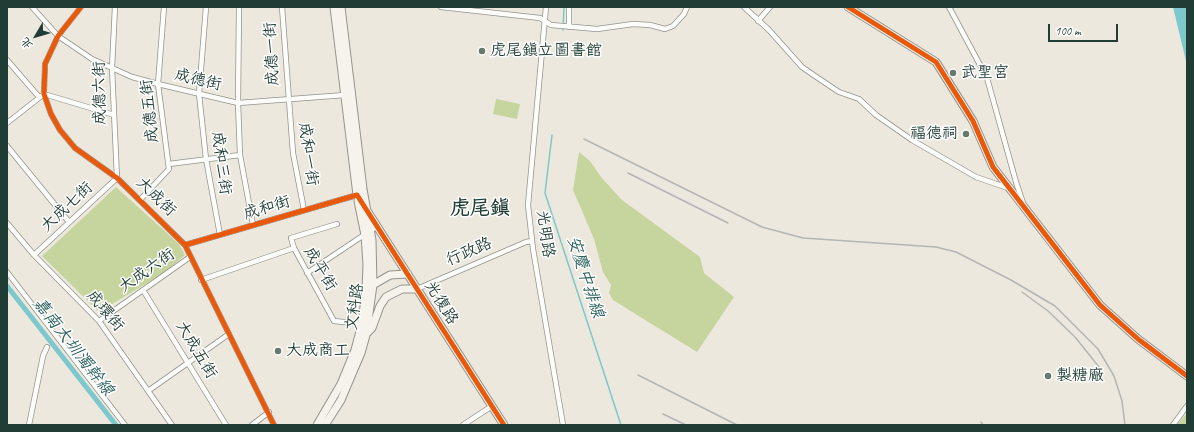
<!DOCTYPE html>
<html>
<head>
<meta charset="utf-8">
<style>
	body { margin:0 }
	#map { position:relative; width:1194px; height:432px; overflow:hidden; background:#ede8dd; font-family:Caveat,"LXGW WenKai TC",sans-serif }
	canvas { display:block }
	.frame { position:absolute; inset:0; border:8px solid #1f3d34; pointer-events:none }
	.north { position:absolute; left:16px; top:16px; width:40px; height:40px; -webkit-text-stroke:3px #fff; paint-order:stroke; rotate:232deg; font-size:11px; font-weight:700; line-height:16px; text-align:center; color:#1f3d34 }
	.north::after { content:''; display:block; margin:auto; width:14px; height:18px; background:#1f3d34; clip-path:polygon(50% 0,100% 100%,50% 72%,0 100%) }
	.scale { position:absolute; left:1048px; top:24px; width:70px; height:18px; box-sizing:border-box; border:2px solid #1f3d34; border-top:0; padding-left:5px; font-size:12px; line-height:14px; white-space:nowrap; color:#1f3d34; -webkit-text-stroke:3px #fff; paint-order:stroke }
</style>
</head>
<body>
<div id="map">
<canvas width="1194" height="432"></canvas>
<div class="frame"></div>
<div class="north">北</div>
<div class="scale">100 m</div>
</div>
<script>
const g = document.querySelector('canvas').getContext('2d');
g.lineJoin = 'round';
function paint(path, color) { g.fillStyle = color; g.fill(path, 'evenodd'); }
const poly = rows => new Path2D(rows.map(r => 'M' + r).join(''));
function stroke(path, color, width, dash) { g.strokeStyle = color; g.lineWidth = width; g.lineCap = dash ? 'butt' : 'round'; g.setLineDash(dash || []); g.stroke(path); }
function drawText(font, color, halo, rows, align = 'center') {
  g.font = font + ' Caveat,"LXGW WenKai TC",sans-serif'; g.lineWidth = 3; g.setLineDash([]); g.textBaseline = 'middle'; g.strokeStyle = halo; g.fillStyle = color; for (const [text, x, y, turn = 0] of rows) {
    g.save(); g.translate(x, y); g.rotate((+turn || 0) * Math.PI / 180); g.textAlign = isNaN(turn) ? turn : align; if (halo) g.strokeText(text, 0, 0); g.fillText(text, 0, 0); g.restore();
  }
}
paint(poly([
	[496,99,520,104,517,119,493,114],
	[579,152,590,161,601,177,622,200,700,257,704,273,734,297,697,352,613,300,609,293,611,285,603,272,594,239,573,190],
	[116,187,179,244,185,255,164,273,99,312,42,256],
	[1187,413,1187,425,1177,425]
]), '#c6d49e');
paint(poly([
	[1173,7,1187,7,1187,65]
]), '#7cc8cc');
stroke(poly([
	[563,30,564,7],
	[552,135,545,193,621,425]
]), '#7cc8cc', 1.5);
stroke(poly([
	[7,286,116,425]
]), '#7cc8cc', 5);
const street = poly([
	[32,7,58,36,92,59,132,77,158,84,238,103,345,95],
	[81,7,58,36,45,64,44,94,51,114,60,130,75,148,117,178,185,245,274,425],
	[206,7,199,94,206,159,220,235],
	[239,7,238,103,240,155,253,225],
	[282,7,293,153,304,210],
	[441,7,540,18,551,25,597,29,633,24,650,25,665,29,673,26,684,14,687,7],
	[546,7,528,205,533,249,563,425],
	[744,7,769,30,802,67,815,76,839,92,859,99,876,115,912,140,976,177,1008,188],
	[949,7,987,78,1016,182,1023,203],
	[758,21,770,7],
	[569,27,569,7],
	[7,60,39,97],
	[7,123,44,94,114,115],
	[7,146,69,222],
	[169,164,240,155],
	[140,200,169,169,158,84,164,7],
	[7,223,34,255,99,321,172,425],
	[337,224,291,238,294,248,334,321,362,324],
	[185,245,357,195],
	[34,255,117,178,112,68,115,7],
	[7,272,125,425],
	[307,273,376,227],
	[201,280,294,248],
	[417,289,526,242,532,241],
	[143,290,226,425],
	[99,321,190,257],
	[148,391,229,334],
	[29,425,43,356,47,347],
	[252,425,269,412],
	[463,425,492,406],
	[1173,425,1187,406]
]);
const secondary = poly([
	[334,7,357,195,504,425],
	[848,7,936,62,973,121,993,167,1100,305,1138,339,1187,376],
	[371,286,390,275,408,274],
	[366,334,372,328,380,306,386,297,402,289,417,289],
	[317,425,341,384,355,350,362,324,366,289,367,265,365,235,358,201],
	[325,425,341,400,361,353,366,335,373,285,372,240,363,189,341,7]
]);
stroke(street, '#92948d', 6);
stroke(secondary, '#92948d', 9);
stroke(street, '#fcfcfa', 4.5);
stroke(secondary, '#f6f2ec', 7);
stroke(poly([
	[584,139,762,227,803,238,936,247,956,252,1011,280,1055,306,1098,349,1114,376,1122,401,1125,425],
	[628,173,728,223],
	[1022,292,1048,311,1075,337,1099,367],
	[638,375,737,425],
	[663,414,686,425],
	[981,422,983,425]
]), '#b3b6b3', 1.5);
stroke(poly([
	[81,7,58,36,45,64,44,94,51,114,60,130,75,148,117,178,185,245,274,425],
	[848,7,936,62,973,121,993,167,1100,305,1138,339,1187,376],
	[185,245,357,195,504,425]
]), '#e8590c', 5);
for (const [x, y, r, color] of [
	[482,51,4,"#67796f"],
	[953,73,4,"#67796f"],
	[966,134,4,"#67796f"],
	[278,351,4,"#67796f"],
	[1048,376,4,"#67796f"]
]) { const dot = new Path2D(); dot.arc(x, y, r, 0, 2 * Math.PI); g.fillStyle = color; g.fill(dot); stroke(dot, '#fff', 1.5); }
drawText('16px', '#1f3d34', '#fff', [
	["虎尾鎮立圖書館",490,51],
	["武聖宮",961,73],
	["福德祠",958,134,"right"],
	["大成商工",286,351],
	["製糖廠",1056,376]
], 'left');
drawText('16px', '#1f3d34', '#fff', [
	["成德一街",272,54,-93],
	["成德街",198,80,13],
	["成德六街",100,93,-91],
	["成德五街",150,111,-96],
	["成和一街",308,154,82],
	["成和三街",221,163,82],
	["大成街",156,197,44],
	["大成七街",67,207,-43],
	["成和街",267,208,-16],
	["光明路",545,234,82],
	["行政路",469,252,-23],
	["成平街",320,269,59],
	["大成六街",147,271,-35],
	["光復路",441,303,58],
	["文科路",355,307,-82],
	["成環街",105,311,50],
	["大成五街",196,350,59]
]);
drawText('italic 17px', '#2c625f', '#fff', [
	["安慶中排線",585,277,72],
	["嘉南大圳濁幹線",73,347,52]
]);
drawText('bold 20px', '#1f3d34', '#fff', [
	["虎尾鎮",480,209]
]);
</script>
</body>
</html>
